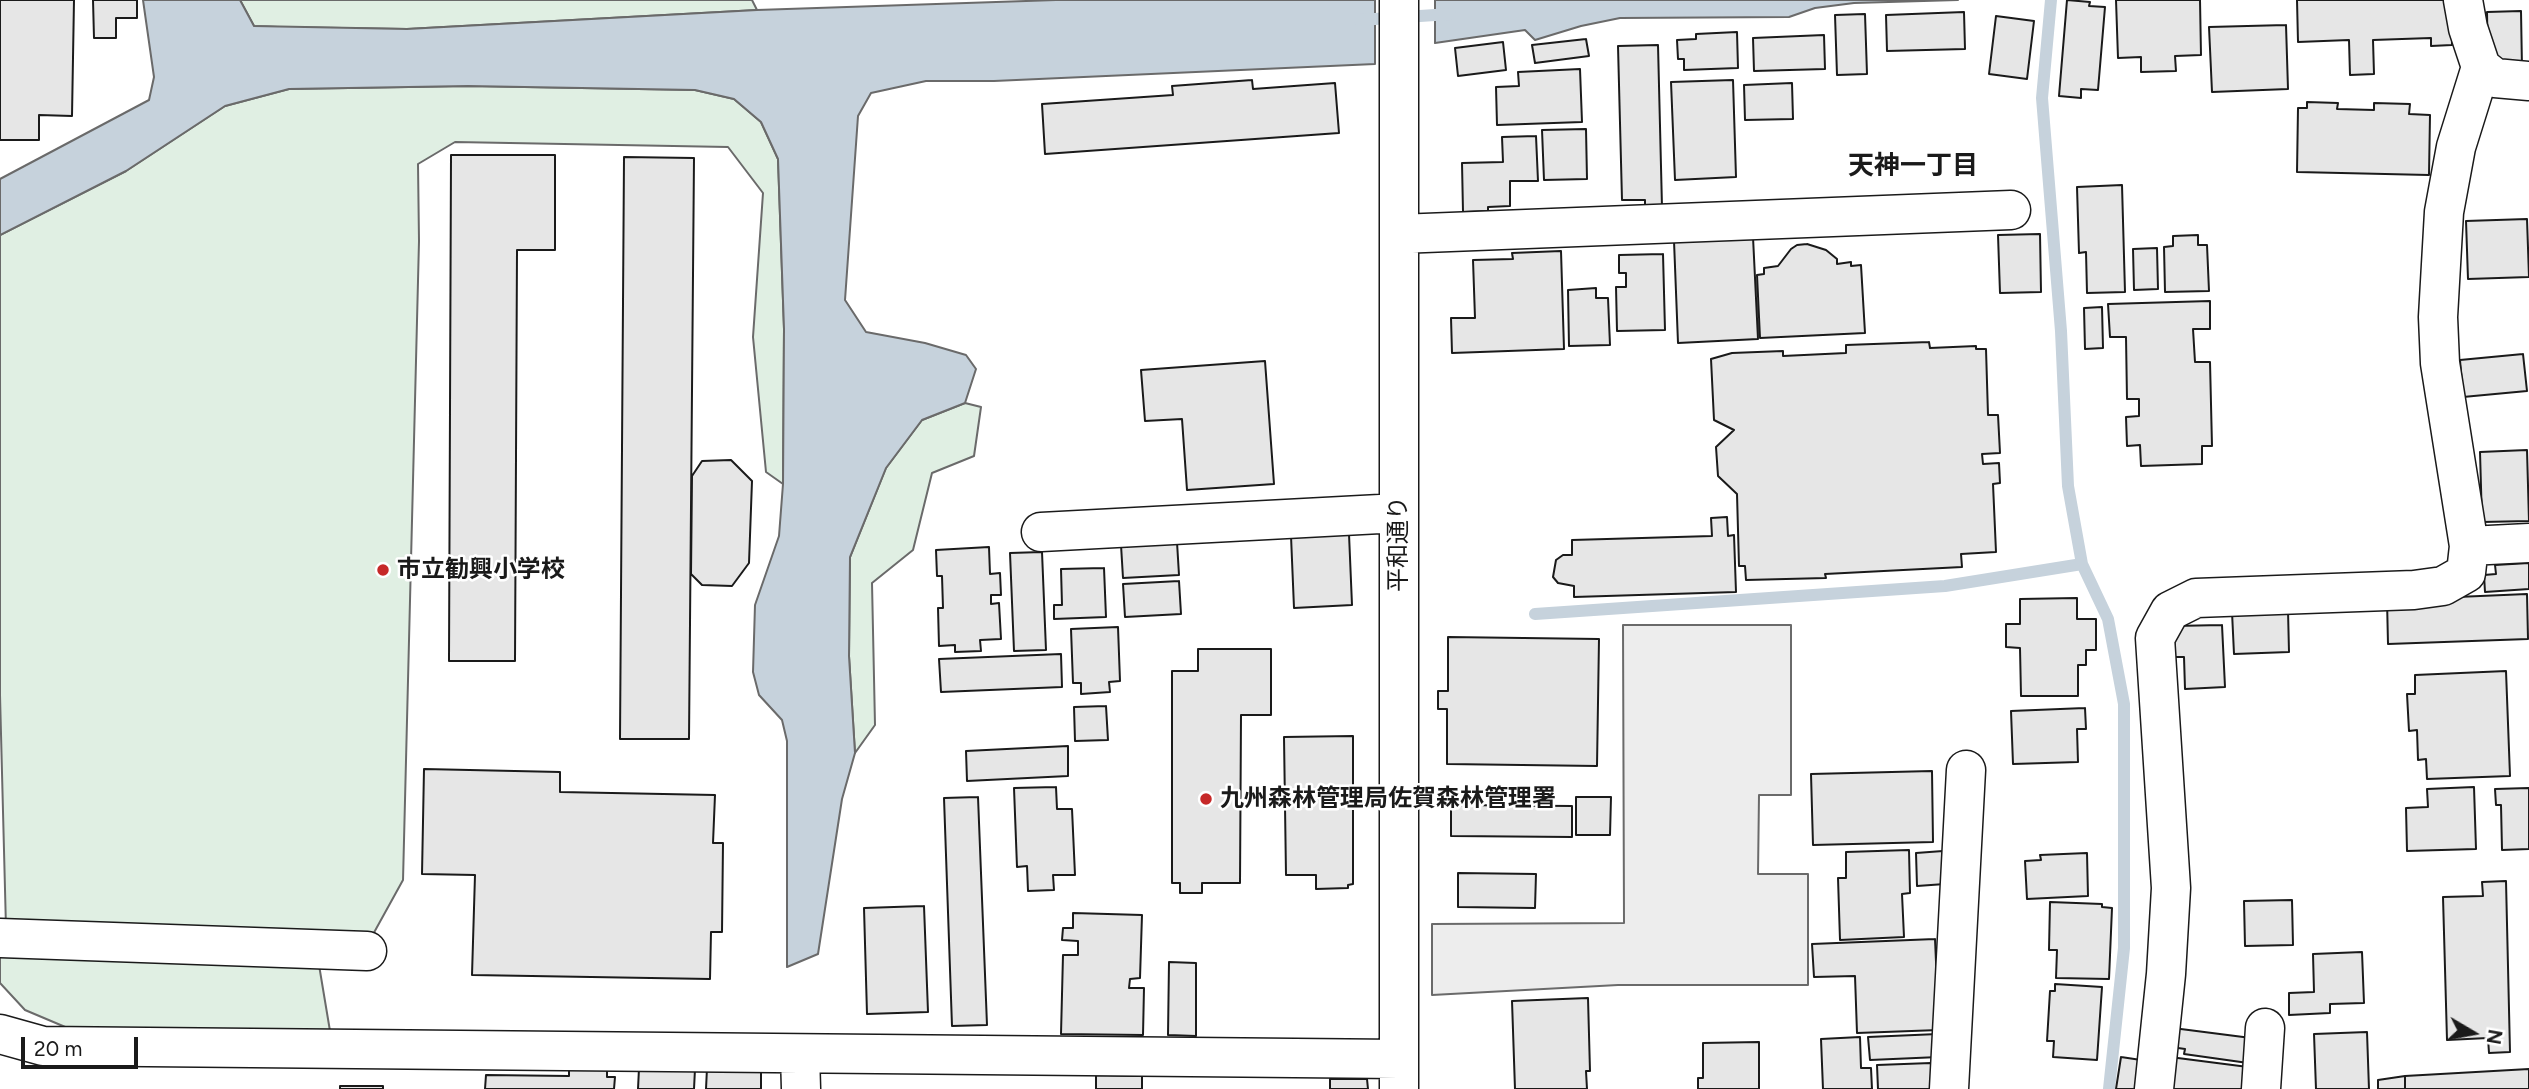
<!DOCTYPE html>
<html>
<head>
<meta charset="utf-8">
<style>
	body { margin:0 }
	#map { position:relative; width:2529px; height:1089px; overflow:hidden; background:#fff; font-family:Figtree,sans-serif }
	canvas { display:block }
	.north { position:absolute; left:2438px; top:998px; width:70px; height:70px; -webkit-text-stroke:5px #fff; paint-order:stroke; rotate:100deg; font-size:19px; font-weight:700; line-height:28px; text-align:center; color:#1a1a1a }
	.north::after { content:''; display:block; margin:auto; width:24px; height:32px; background:#1a1a1a; clip-path:polygon(50% 0,100% 100%,50% 72%,0 100%) }
	.scale { position:absolute; left:21px; top:1037px; width:117px; height:32px; box-sizing:border-box; border:4px solid #1a1a1a; border-top:0; padding-left:9px; font-size:21px; line-height:24px; white-space:nowrap; color:#1a1a1a; -webkit-text-stroke:5px #fff; paint-order:stroke }
</style>
</head>
<body>
<div id="map">
<canvas width="2529" height="1089"></canvas>
<div class="north">N</div>
<div class="scale">20 m</div>
</div>
<script>
const g = document.querySelector('canvas').getContext('2d');
g.lineJoin = 'round';
function paint(path, color) { g.fillStyle = color; g.fill(path, 'evenodd'); }
const poly = rows => new Path2D(rows.map(r => 'M' + r).join(''));
function stroke(path, color, width, dash) { g.strokeStyle = color; g.lineWidth = width; g.lineCap = dash ? 'butt' : 'round'; g.setLineDash(dash || []); g.stroke(path); }
function drawText(font, color, halo, rows, align = 'center') {
  g.font = font + ' Figtree,"Noto Sans JP",sans-serif'; g.lineWidth = 5; g.setLineDash([]); g.textBaseline = 'middle'; g.strokeStyle = halo; g.fillStyle = color; for (const [text, x, y, turn = 0] of rows) {
    g.save(); g.translate(x, y); g.rotate((+turn || 0) * Math.PI / 180); g.textAlign = isNaN(turn) ? turn : align; if (halo) g.strokeText(text, 0, 0); g.fillText(text, 0, 0); g.restore();
  }
}
const green = poly([
	[240,0,752,0,757,10,407,29,278,27,254,26,240,0],
	[468,86,695,90,734,99,761,122,778,159,784,329,783,484,766,472,753,337,763,193,728,147,455,142,418,164,419,241,403,880,371,938,6,928,0,695,0,235,126,171,225,106,289,89,468,86],
	[965,403,981,407,974,456,932,473,913,550,872,583,875,725,855,753,849,656,850,557,886,468,922,420,965,403],
	[0,954,319,965,330,1031,70,1029,25,1010,0,983,0,954]
]);
paint(green, '#e0efe3');
stroke(green, '#6a6a6a', 2);
const parking = poly([
	[1623,625,1791,625,1791,795,1759,795,1758,874,1808,874,1808,985,1618,985,1432,995,1432,924,1624,923,1623,625]
]);
paint(parking, '#ededed');
stroke(parking, '#6a6a6a', 2);
const water = poly([
	[143,0,240,0,254,26,407,29,757,10,1056,0,1375,0,1375,64,994,81,926,81,871,93,858,116,845,300,866,332,925,343,966,355,976,369,965,403,922,420,886,468,850,557,849,656,855,753,842,799,818,954,787,967,787,741,782,720,759,695,753,672,755,605,779,536,783,484,784,329,778,159,761,122,734,99,695,90,468,86,289,89,225,106,126,171,0,235,0,179,149,100,154,77,143,0],
	[1435,0,1958,0,1854,3,1815,8,1789,17,1620,18,1581,26,1535,40,1525,30,1435,43,1435,0]
]);
paint(water, '#c6d2dc');
stroke(water, '#6a6a6a', 2);
stroke(poly([
	[2051,0,2042,98,2061,331,2068,486,2082,564,2108,619,2124,704,2124,948,2109,1089],
	[1360,20,1450,14],
	[1535,614,1945,586,2082,564]
]), '#c6d2dc', 12);
const building = poly([
	[0,0,74,0,72,116,39,115,39,140,0,140,0,0],
	[93,0,137,0,137,18,116,18,116,38,94,38,93,0],
	[2067,0,2090,2,2089,6,2105,7,2098,90,2081,89,2081,98,2059,96,2067,0],
	[2116,0,2200,0,2201,55,2175,56,2176,71,2141,72,2141,57,2118,58,2116,0],
	[2297,0,2446,0,2452,14,2452,45,2431,46,2431,38,2373,40,2374,74,2350,75,2349,40,2298,42,2297,0],
	[2521,11,2522,68,2488,69,2487,12,2521,11],
	[1964,12,1965,49,1887,51,1886,15,1964,12],
	[1865,14,1867,74,1837,75,1835,15,1865,14],
	[1996,16,2034,21,2027,79,1989,74,1996,16],
	[2286,25,2288,89,2212,92,2209,27,2286,25],
	[1737,32,1738,68,1684,70,1684,59,1678,59,1677,40,1696,39,1696,34,1737,32],
	[1824,35,1825,69,1754,71,1753,38,1824,35],
	[1586,39,1589,56,1535,63,1532,45,1586,39],
	[1503,42,1506,70,1458,76,1455,48,1503,42],
	[1658,45,1662,207,1645,207,1645,200,1622,200,1618,46,1658,45],
	[1580,69,1582,122,1497,125,1496,87,1519,86,1518,72,1580,69],
	[1252,80,1253,89,1335,83,1339,133,1045,154,1042,104,1173,95,1172,86,1252,80],
	[1733,80,1736,177,1675,180,1671,82,1733,80],
	[1792,83,1793,119,1745,120,1744,85,1792,83],
	[2307,102,2338,103,2337,109,2374,110,2374,103,2410,104,2409,114,2430,115,2429,175,2297,172,2298,108,2307,108,2307,102],
	[1586,129,1587,179,1544,180,1542,130,1586,129],
	[1536,136,1538,181,1510,181,1510,206,1488,207,1488,211,1463,212,1462,163,1503,162,1502,137,1536,136],
	[451,155,555,155,555,250,517,250,515,661,449,661,451,155],
	[624,157,694,158,689,739,620,739,624,157],
	[2122,185,2125,292,2087,293,2086,252,2079,253,2077,187,2122,185],
	[2527,219,2529,277,2468,279,2466,221,2527,219],
	[2040,234,2041,292,2000,293,1998,235,2040,234],
	[2198,235,2198,245,2207,245,2209,291,2165,292,2164,247,2173,246,2173,236,2198,235],
	[1753,237,1758,339,1678,343,1674,241,1753,237],
	[1807,244,1826,250,1837,259,1837,264,1851,262,1851,266,1861,265,1865,333,1760,338,1757,275,1764,274,1764,268,1778,266,1791,249,1797,245,1807,244],
	[2157,248,2158,289,2134,290,2133,249,2157,248],
	[1561,251,1564,349,1452,353,1451,318,1475,318,1473,260,1513,259,1512,253,1561,251],
	[1663,254,1665,330,1617,331,1616,287,1626,287,1626,273,1619,273,1619,255,1663,254],
	[1596,288,1596,298,1608,298,1610,345,1569,346,1568,290,1596,288],
	[2210,301,2210,329,2193,329,2195,362,2210,362,2212,446,2202,446,2202,464,2141,466,2140,445,2127,446,2126,417,2139,416,2139,399,2127,399,2126,337,2110,337,2108,304,2210,301],
	[2102,307,2103,348,2085,349,2084,308,2102,307],
	[1929,342,1930,348,1976,346,1976,349,1986,349,1988,415,1998,415,2000,453,1982,454,1983,464,1999,463,2000,483,1993,484,1996,552,1961,554,1962,567,1825,574,1826,578,1746,580,1745,566,1739,566,1737,494,1718,476,1716,447,1734,430,1714,420,1711,359,1732,353,1783,351,1783,356,1846,353,1846,345,1929,342],
	[2523,354,2527,391,2463,397,2460,360,2523,354],
	[1265,361,1274,484,1187,490,1182,419,1145,421,1141,370,1265,361],
	[2527,450,2529,521,2482,522,2480,452,2527,450],
	[731,460,752,481,749,563,732,586,702,585,691,574,692,476,702,461,731,460],
	[1727,517,1728,536,1734,535,1736,592,1574,597,1574,586,1558,583,1553,577,1556,560,1563,555,1572,555,1572,540,1712,536,1711,518,1727,517],
	[1349,534,1352,605,1294,608,1291,536,1349,534],
	[1177,542,1179,575,1123,578,1121,545,1177,542],
	[989,547,990,574,1000,573,1001,595,991,595,991,604,999,603,1001,639,980,640,981,651,955,652,955,645,939,646,938,608,943,608,942,576,937,576,936,550,989,547],
	[1042,552,1046,650,1014,651,1010,553,1042,552],
	[2529,563,2529,589,2485,592,2484,575,2496,574,2495,565,2529,563],
	[1104,568,1106,617,1054,619,1054,605,1062,605,1061,569,1104,568],
	[1179,581,1181,614,1125,617,1123,584,1179,581],
	[2527,594,2528,639,2388,644,2387,600,2527,594],
	[2077,598,2077,619,2096,619,2096,650,2086,650,2086,665,2078,665,2078,696,2021,696,2020,648,2006,647,2006,624,2020,624,2020,599,2077,598],
	[2288,610,2289,652,2234,654,2232,612,2288,610],
	[2222,625,2225,687,2185,689,2184,657,2175,657,2174,626,2222,625],
	[1118,627,1120,681,1109,682,1110,692,1081,694,1081,683,1073,683,1071,629,1118,627],
	[1448,637,1599,639,1597,766,1447,764,1447,709,1438,709,1438,691,1448,691,1448,637],
	[1198,649,1271,649,1271,715,1241,715,1240,883,1202,883,1202,893,1180,893,1180,883,1172,883,1172,671,1198,671,1198,649],
	[1061,654,1062,687,941,692,939,659,1061,654],
	[2506,671,2510,776,2427,779,2426,759,2418,760,2417,730,2409,731,2407,694,2415,694,2415,675,2506,671],
	[1106,706,1108,740,1075,741,1074,707,1106,706],
	[2085,708,2086,729,2077,729,2078,762,2013,764,2011,711,2085,708],
	[1353,736,1353,884,1348,885,1348,888,1316,889,1316,875,1286,875,1284,737,1353,736],
	[1068,746,1068,776,967,781,966,751,1068,746],
	[424,769,560,772,560,792,715,795,713,843,723,843,722,932,711,932,710,979,472,975,475,875,422,874,424,769],
	[1932,771,1933,842,1813,845,1811,774,1932,771],
	[1056,787,1057,809,1072,809,1075,875,1053,875,1054,890,1028,891,1027,866,1017,867,1014,788,1056,787],
	[2474,787,2476,849,2407,851,2406,808,2428,807,2427,789,2474,787],
	[2529,788,2529,849,2502,850,2501,805,2496,805,2495,789,2529,788],
	[978,797,987,1025,952,1026,944,798,978,797],
	[1576,797,1611,797,1610,835,1576,835,1576,797],
	[1451,805,1572,806,1572,837,1451,836,1451,805],
	[1909,850,1910,893,1902,894,1904,937,1840,940,1838,878,1846,878,1846,852,1909,850],
	[1943,851,1945,884,1917,886,1916,853,1943,851],
	[2087,853,2088,896,2027,899,2025,861,2041,860,2040,855,2087,853],
	[1458,873,1536,874,1535,908,1458,907,1458,873],
	[2506,881,2510,1052,2489,1053,2488,1038,2447,1040,2443,897,2483,896,2482,882,2506,881],
	[2292,900,2293,945,2245,946,2244,901,2292,900],
	[2050,902,2102,904,2102,907,2112,908,2109,979,2056,978,2057,950,2049,950,2050,902],
	[924,906,928,1012,867,1014,864,908,924,906],
	[1073,913,1142,915,1140,978,1130,979,1129,988,1144,988,1143,1035,1061,1034,1063,955,1078,955,1078,941,1062,940,1063,928,1073,928,1073,913],
	[1935,939,1939,1030,1857,1033,1855,976,1814,977,1812,944,1935,939],
	[2362,952,2364,1003,2330,1004,2330,1013,2289,1015,2289,993,2314,992,2313,954,2362,952],
	[1169,962,1196,963,1196,1036,1168,1035,1169,962],
	[2055,984,2102,987,2097,1060,2053,1057,2054,1041,2047,1041,2050,991,2055,991,2055,984],
	[1588,998,1590,1071,1586,1071,1587,1089,1515,1089,1512,1001,1588,998],
	[2173,1028,2251,1038,2248,1063,2184,1054,2185,1049,2171,1047,2173,1028],
	[2367,1032,2369,1089,2316,1089,2314,1034,2367,1032],
	[1938,1034,1939,1057,1870,1060,1868,1037,1938,1034],
	[1860,1037,1861,1068,1871,1068,1872,1089,1823,1089,1821,1039,1860,1037],
	[1759,1042,1759,1089,1698,1089,1698,1078,1703,1078,1703,1043,1759,1042],
	[2121,1057,2141,1060,2137,1089,2116,1089,2121,1057],
	[2170,1057,2248,1067,2246,1089,2165,1089,2170,1057],
	[1931,1063,1932,1089,1878,1089,1877,1065,1931,1063],
	[569,1068,607,1069,607,1077,615,1077,614,1089,485,1089,486,1075,569,1076,569,1068],
	[639,1068,695,1069,694,1089,638,1089,639,1068],
	[707,1068,761,1069,761,1089,706,1089,707,1068],
	[2529,1069,2529,1089,2405,1089,2405,1076,2529,1069],
	[1096,1075,1142,1076,1142,1089,1096,1089,1096,1075],
	[2405,1076,2405,1089,2378,1089,2378,1080,2405,1076],
	[1330,1079,1367,1079,1368,1089,1330,1089,1330,1079],
	[340,1086,383,1086,383,1089,340,1089,340,1086]
]);
paint(building, '#e6e6e6');
stroke(building, '#1a1a1a', 2);
const minor = poly([
	[2463,0,2468,28,2481,67,2495,78,2529,81],
	[1399,234,2011,210],
	[1041,532,1399,513],
	[2469,546,2529,543],
	[0,938,367,951],
	[0,1034,43,1046,1399,1059],
	[800,1054,801,1089],
	[1399,1089,1399,0],
	[1949,1089,1966,770],
	[2154,1089,2166,974,2171,888,2155,638,2170,611,2196,598,2414,590,2443,586,2466,573,2469,546,2440,363,2438,317,2444,212,2456,147,2481,67],
	[2261,1089,2265,1028]
]);
stroke(minor, '#1a1a1a', 41);
stroke(minor, '#fff', 38);
for (const [x, y, r, color] of [
	[383,570,7,"#c62828"],
	[1206,799,7,"#c62828"]
]) { const dot = new Path2D(); dot.arc(x, y, r, 0, 2 * Math.PI); g.fillStyle = color; g.fill(dot); stroke(dot, '#fff', 2.5); }
drawText('24px', '#1a1a1a', '#fff', [
	["平和通り",1399,544,-90]
]);
drawText('bold 24px', '#1a1a1a', '#fff', [
	["市立勧興小学校",397,570],
	["九州森林管理局佐賀森林管理署",1220,799]
], 'left');
drawText('bold 26px', '#1a1a1a', '#fff', [
	["天神一丁目",1913,166]
]);
</script>
</body>
</html>
